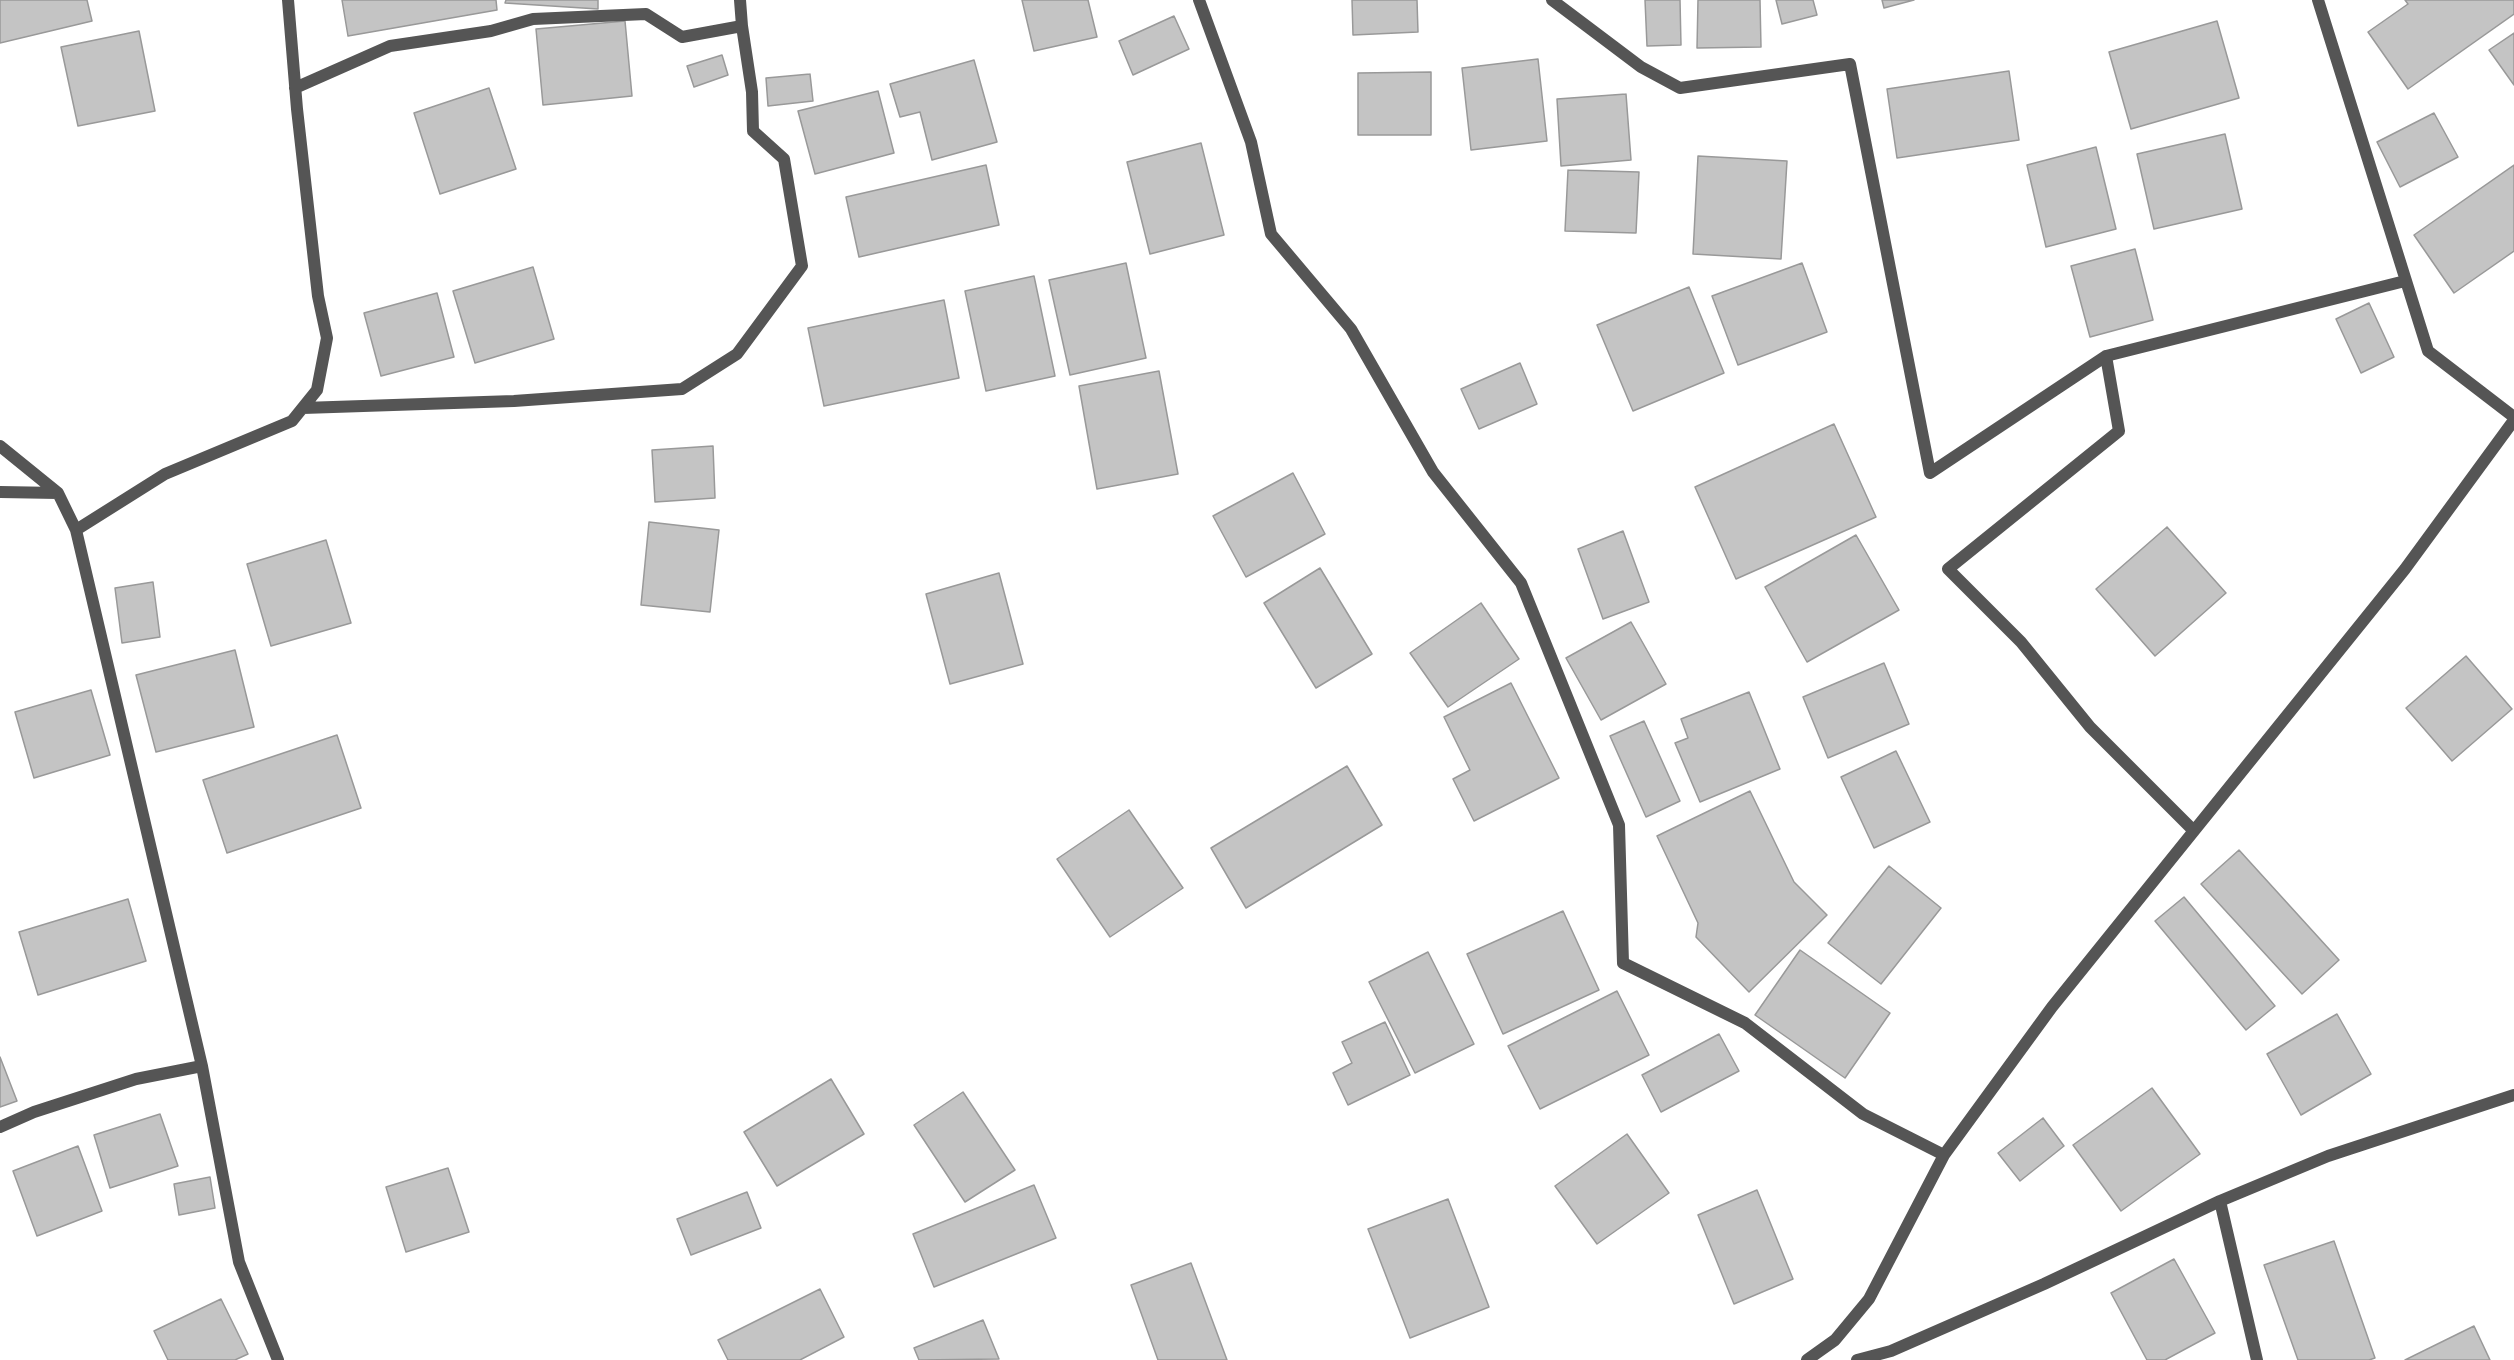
<!DOCTYPE html>
<html>
<head>
<meta charset="utf-8">
<style>
	body { margin:0 }
	canvas { display:block; background:#fff }
</style>
</head>
<body>
<canvas width="2514" height="1360"></canvas>
<script>
const g = document.querySelector('canvas').getContext('2d');
g.lineJoin = 'round';
function paint(path, color) { g.fillStyle = color; g.fill(path, 'evenodd'); }
const poly = rows => new Path2D(rows.map(r => 'M' + r).join(''));
function stroke(path, color, width, dash) { g.strokeStyle = color; g.lineWidth = width; g.lineCap = dash ? 'butt' : 'round'; g.setLineDash(dash || []); g.stroke(path); }
const building = poly([
	[0,0,87,0,92,21,0,43,0,0],
	[342,0,496,0,497,10,348,36,342,0],
	[506,0,598,0,598,9,505,3,506,0],
	[1022,0,1088,0,1097,37,1034,51,1022,0],
	[1352,0,1417,0,1418,32,1353,35,1352,0],
	[1645,0,1680,0,1681,45,1647,46,1645,0],
	[1698,0,1760,0,1761,47,1697,48,1698,0],
	[1776,0,1813,0,1817,15,1782,24,1776,0],
	[1882,0,1914,0,1884,8,1882,0],
	[2405,0,2514,0,2514,14,2408,89,2368,32,2408,4,2405,0],
	[1174,16,1189,49,1133,75,1119,41,1174,16],
	[625,21,632,96,543,105,536,29,625,21],
	[2217,21,2239,98,2131,129,2109,52,2217,21],
	[139,31,155,111,78,126,61,47,139,31],
	[2514,33,2514,85,2489,50,2514,33],
	[722,55,728,75,694,87,687,66,722,55],
	[1538,59,1547,141,1471,150,1462,68,1538,59],
	[974,60,997,142,932,160,920,112,900,117,890,84,974,60],
	[2009,71,2019,140,1897,158,1887,89,2009,71],
	[1431,72,1431,135,1358,135,1358,73,1431,72],
	[810,74,813,101,768,106,766,78,810,74],
	[489,88,516,169,440,194,414,113,489,88],
	[878,91,894,153,815,174,798,111,878,91],
	[1626,94,1631,160,1561,166,1557,99,1626,94],
	[2434,113,2458,157,2400,187,2377,142,2434,113],
	[2225,134,2242,209,2154,229,2137,154,2225,134],
	[1201,143,1224,235,1150,254,1127,162,1201,143],
	[2096,147,2116,229,2046,247,2027,165,2096,147],
	[1698,156,1787,161,1781,259,1693,254,1698,156],
	[986,165,999,225,859,257,846,197,986,165],
	[2514,165,2514,251,2454,293,2414,235,2514,165],
	[1568,170,1639,172,1636,233,1565,231,1568,170],
	[2135,249,2153,320,2090,337,2071,266,2135,249],
	[1126,263,1146,358,1070,375,1049,280,1126,263],
	[1802,263,1827,332,1738,365,1712,296,1802,263],
	[533,267,554,339,475,363,453,291,533,267],
	[1034,276,1055,376,986,391,965,291,1034,276],
	[1689,287,1724,373,1633,411,1597,325,1689,287],
	[437,293,454,357,381,376,364,313,437,293],
	[944,300,959,378,824,406,808,328,944,300],
	[2369,303,2394,357,2361,373,2336,319,2369,303],
	[1520,363,1537,404,1479,429,1461,389,1520,363],
	[1159,371,1178,474,1097,489,1079,386,1159,371],
	[1834,424,1876,517,1736,579,1695,487,1834,424],
	[713,446,715,498,655,502,652,450,713,446],
	[1293,473,1325,534,1246,577,1213,516,1293,473],
	[649,522,719,530,710,612,641,605,649,522],
	[2167,527,2226,593,2155,656,2096,589,2167,527],
	[1623,531,1649,602,1603,619,1578,549,1623,531],
	[1856,535,1899,610,1807,662,1765,587,1856,535],
	[326,540,351,623,271,646,247,564,326,540],
	[1320,568,1372,654,1316,688,1264,603,1320,568],
	[999,573,1023,664,950,684,926,594,999,573],
	[153,582,160,637,122,643,115,588,153,582],
	[1481,603,1519,659,1448,707,1410,653,1481,603],
	[1631,622,1666,684,1601,720,1566,658,1631,622],
	[235,650,254,727,156,752,136,675,235,650],
	[2466,656,2512,709,2452,761,2406,708,2466,656],
	[1884,663,1909,724,1828,758,1803,697,1884,663],
	[1511,683,1559,778,1474,821,1453,779,1470,770,1444,717,1511,683],
	[91,690,110,755,34,778,15,712,91,690],
	[1749,692,1780,769,1700,802,1675,743,1688,738,1681,719,1749,692],
	[1644,721,1680,801,1646,817,1610,736,1644,721],
	[337,735,361,808,227,853,203,780,337,735],
	[1896,751,1930,822,1874,848,1841,777,1896,751],
	[1347,766,1382,825,1246,908,1211,848,1347,766],
	[1750,791,1794,882,1827,915,1749,992,1696,937,1698,923,1657,836,1750,791],
	[1129,810,1183,888,1110,937,1057,859,1129,810],
	[2239,850,2339,960,2302,994,2201,884,2239,850],
	[1889,866,1941,908,1881,984,1828,943,1889,866],
	[2184,897,2275,1006,2246,1030,2155,921,2184,897],
	[128,899,146,961,38,995,19,932,128,899],
	[1563,911,1599,990,1503,1034,1467,954,1563,911],
	[1800,950,1890,1013,1845,1078,1755,1015,1800,950],
	[1428,952,1474,1044,1415,1073,1369,982,1428,952],
	[1617,991,1649,1055,1540,1109,1508,1046,1617,991],
	[2337,1014,2371,1074,2301,1115,2267,1054,2337,1014],
	[1385,1022,1410,1075,1348,1105,1333,1073,1352,1063,1342,1042,1385,1022],
	[1719,1034,1739,1071,1661,1112,1642,1075,1719,1034],
	[0,1057,17,1101,0,1107,0,1057],
	[831,1079,864,1134,777,1186,744,1132,831,1079],
	[2152,1088,2200,1154,2121,1211,2073,1145,2152,1088],
	[963,1092,1015,1170,965,1202,914,1125,963,1092],
	[160,1114,178,1166,110,1188,94,1135,160,1114],
	[2043,1118,2064,1146,2020,1181,1998,1153,2043,1118],
	[1627,1134,1669,1193,1597,1244,1555,1186,1627,1134],
	[78,1146,102,1211,37,1236,13,1171,78,1146],
	[448,1168,469,1232,406,1252,386,1187,448,1168],
	[210,1177,215,1208,179,1215,174,1184,210,1177],
	[1034,1185,1056,1238,934,1287,913,1234,1034,1185],
	[1757,1190,1793,1279,1734,1304,1698,1215,1757,1190],
	[747,1192,761,1228,691,1255,677,1219,747,1192],
	[1448,1199,1489,1307,1410,1338,1368,1229,1448,1199],
	[2334,1241,2375,1358,2369,1360,2298,1360,2264,1265,2334,1241],
	[2174,1259,2215,1333,2165,1360,2147,1360,2111,1293,2174,1259],
	[1191,1263,1227,1360,1158,1360,1131,1285,1191,1263],
	[820,1289,844,1337,800,1360,728,1360,718,1340,820,1289],
	[221,1299,248,1354,235,1360,168,1360,154,1331,221,1299],
	[983,1320,999,1359,919,1360,914,1348,983,1320],
	[2474,1326,2490,1360,2405,1360,2474,1326]
]);
paint(building, '#c4c4c4');
stroke(building, '#999', 1.5);
stroke(poly([
	[740,0,742,26],
	[1199,0,1251,142,1271,234,1351,329,1433,472,1521,583,1619,825,1623,963,1745,1023,1863,1114,1944,1155],
	[1552,0,1641,67,1680,88,1850,64,1930,473,2106,356,2405,281],
	[2318,0,2428,351,2514,417],
	[295,88,390,46,491,31,533,19,646,14,682,37,742,26,752,92,753,131,784,159,802,266,737,354,682,389,514,401,303,408],
	[2106,356,2119,431,1948,569,2021,642,2090,727,2194,831],
	[0,446,58,493,76,530],
	[0,492,58,493],
	[0,1127,34,1112,136,1079,202,1066],
	[2220,1201,2257,1360],
	[278,1360,239,1262,202,1066,76,530,165,474,292,421,317,390,327,338,318,296,297,109,288,0],
	[1807,1360,1835,1340,1869,1299,1944,1155,2052,1007,2405,569,2514,420],
	[1857,1360,1891,1351,2044,1284,2220,1201,2328,1156,2514,1095]
]), '#555', 12);
</script>
</body>
</html>
